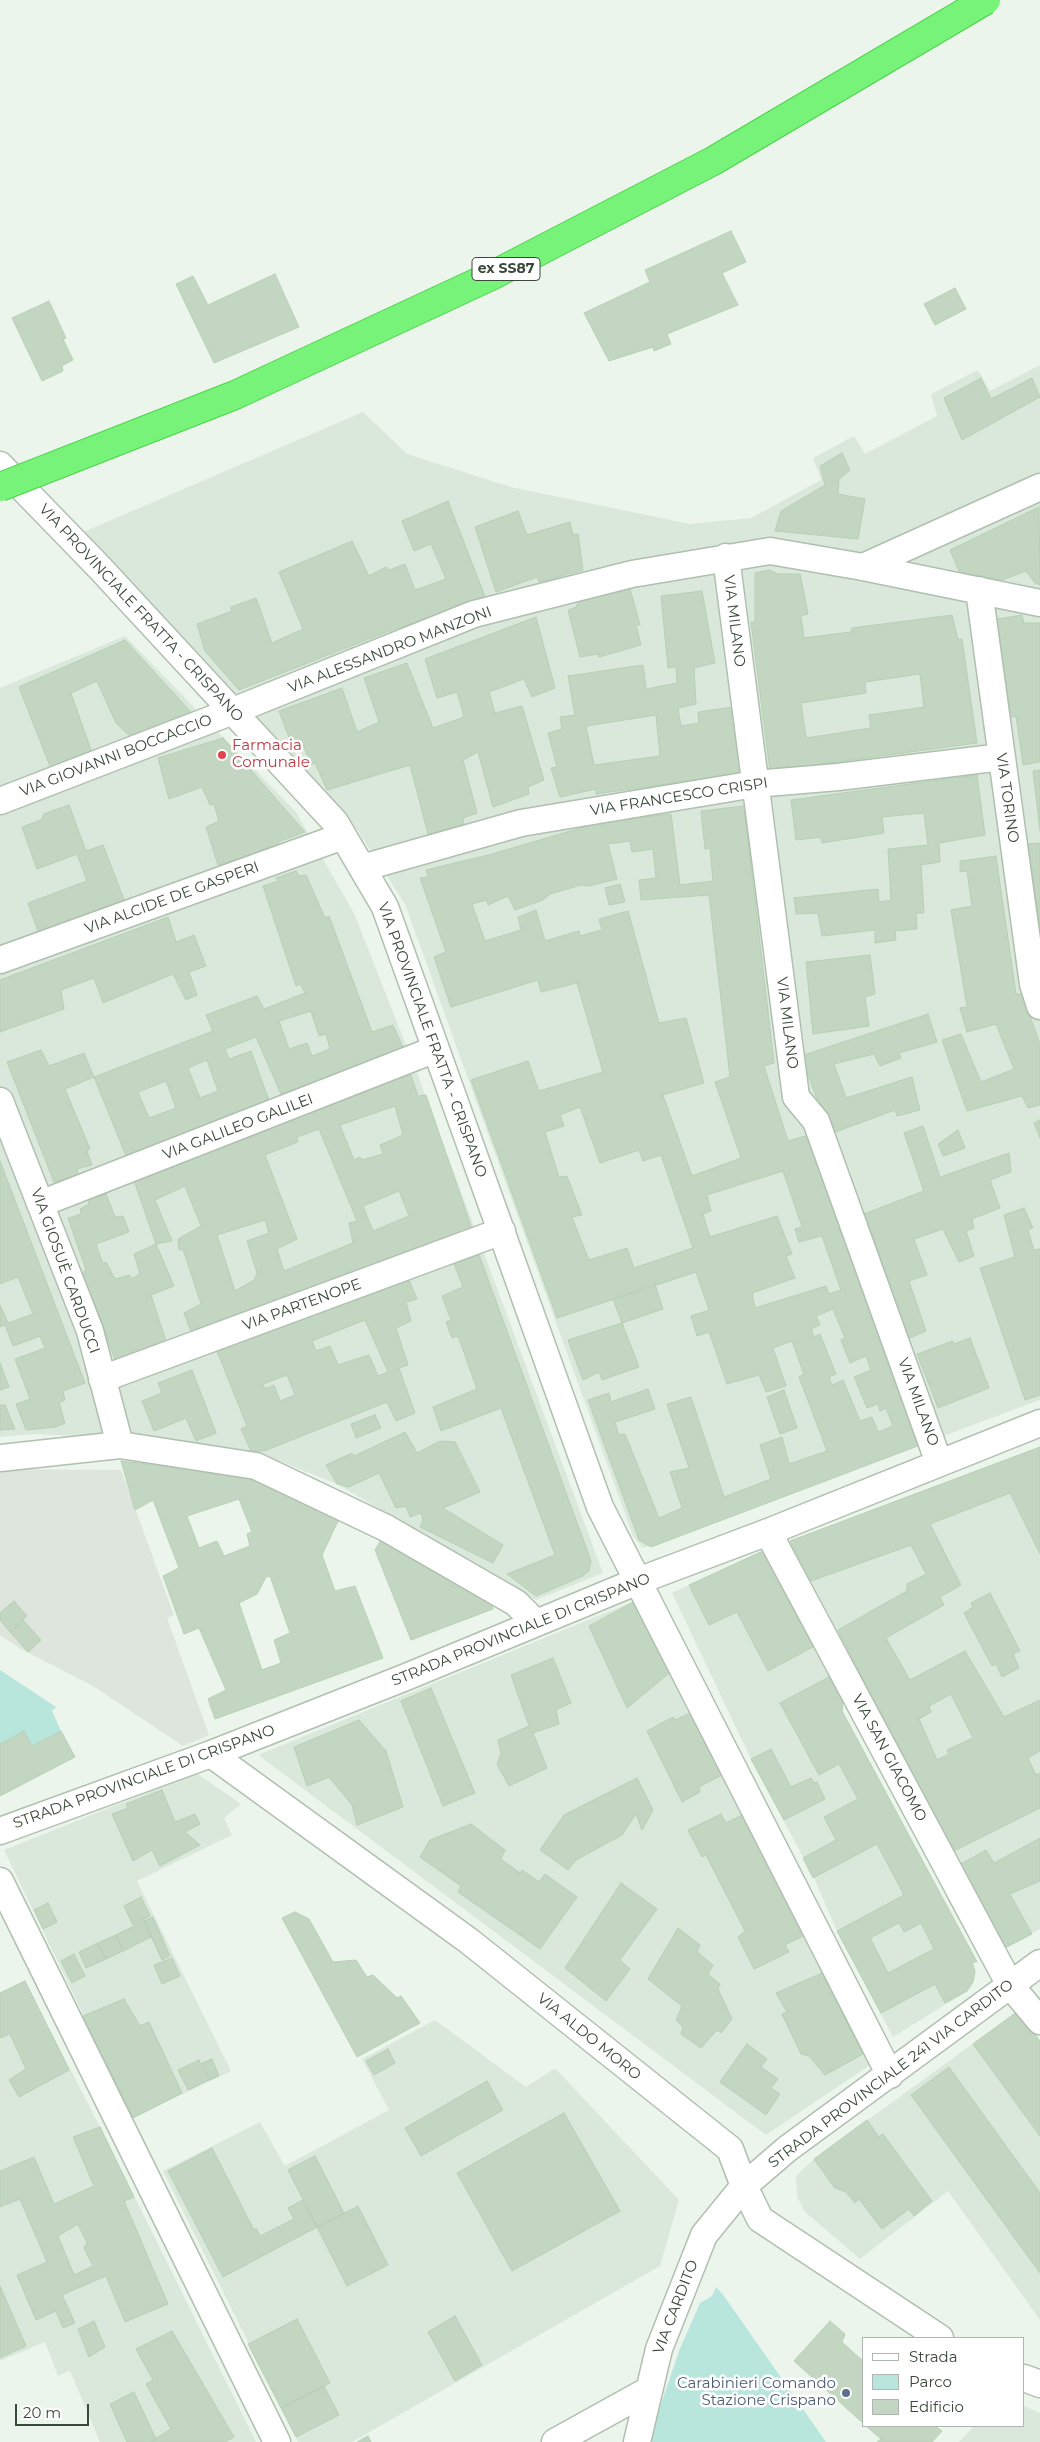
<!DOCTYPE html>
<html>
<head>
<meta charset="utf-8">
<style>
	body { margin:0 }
	#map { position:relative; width:1040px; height:2442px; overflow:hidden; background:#ecf5ec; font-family:Montserrat,sans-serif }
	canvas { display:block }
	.legend { position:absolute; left:862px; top:2337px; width:162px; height:90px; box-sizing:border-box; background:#fff; border:1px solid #b0b6b0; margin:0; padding:6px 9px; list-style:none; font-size:15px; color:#3a493a }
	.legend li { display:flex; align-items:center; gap:10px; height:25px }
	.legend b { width:25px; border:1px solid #b0b6b0 }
	.scale { position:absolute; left:15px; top:2404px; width:74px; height:22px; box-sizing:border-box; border:2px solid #3a493a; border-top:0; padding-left:6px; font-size:15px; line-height:18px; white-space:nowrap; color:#3a493a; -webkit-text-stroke:4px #fff; paint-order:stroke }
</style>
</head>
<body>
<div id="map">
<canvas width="1040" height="2442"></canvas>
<ul class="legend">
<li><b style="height:6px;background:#fff"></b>Strada</li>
<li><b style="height:14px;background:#b8e5dc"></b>Parco</li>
<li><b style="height:14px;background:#c3d6c2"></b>Edificio</li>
</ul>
<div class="scale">20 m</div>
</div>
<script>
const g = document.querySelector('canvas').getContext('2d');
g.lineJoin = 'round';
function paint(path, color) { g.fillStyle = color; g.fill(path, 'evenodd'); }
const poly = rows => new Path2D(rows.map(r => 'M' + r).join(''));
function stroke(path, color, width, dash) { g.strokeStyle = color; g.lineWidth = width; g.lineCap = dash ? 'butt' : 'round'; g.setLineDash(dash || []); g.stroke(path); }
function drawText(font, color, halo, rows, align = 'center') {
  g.font = font + ' Montserrat,sans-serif'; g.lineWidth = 5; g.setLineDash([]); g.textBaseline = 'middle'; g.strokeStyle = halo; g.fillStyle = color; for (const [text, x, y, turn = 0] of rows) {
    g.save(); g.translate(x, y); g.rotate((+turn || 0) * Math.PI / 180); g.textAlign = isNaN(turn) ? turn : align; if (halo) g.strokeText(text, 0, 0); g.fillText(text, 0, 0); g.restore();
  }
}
paint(poly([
	[1040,365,1040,1400,643,1548,633,1536,405,904,358,831,308,775,81,533,363,412,407,454,511,487,690,524,751,518,821,480,813,458,854,436,865,454,937,416,931,394,978,370,990,391],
	[125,636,296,812,354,913,417,1073,603,1573,536,1600,337,1484,259,1453,156,1440,34,1434,0,1437,0,688],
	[1040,1447,1040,1929,1003,1949,790,1541],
	[763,1551,843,1703,842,1711,977,1962,972,1963,975,1971,973,1981,967,1991,893,2037,837,1931,814,1878,751,1759,672,1593],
	[637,1600,870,2065,766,2135,258,1755],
	[196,1773,241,1804,224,1818,232,1835,137,1881,231,2071,133,2118,4,1850],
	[25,1981,100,2127,256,2442,100,2442,70,2371,58,2376,45,2342,0,2361,0,1993],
	[1018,2011,1040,2041,1040,2320,948,2191,860,2259,805,2212,797,2197,796,2176,814,2159],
	[435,2020,526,2087,555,2068,679,2200,660,2266,352,2442,298,2442,163,2171,260,2122,285,2166,389,2110,362,2059],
	[1024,2406,1040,2413,1040,2442,959,2442,974,2426,1024,2426]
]), '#dae8db');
paint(poly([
	[0,1469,121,1470,174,1615,167,1618,209,1735,183,1746,93,1686,21,1649,0,1635]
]), '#dee5dd');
paint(poly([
	[0,1670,56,1707,52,1711,61,1731,32,1746,24,1731,0,1744],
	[716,2287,724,2296,826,2442,651,2442,656,2419,679,2351,700,2303,712,2296]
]), '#b8e5dc');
const building = poly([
	[731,231,746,262,722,273,738,305,667,334,671,344,654,351,653,347,609,361,584,313,650,282,645,270,731,231],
	[275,274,299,327,214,363,176,284,193,276,208,305,275,274],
	[955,288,966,309,935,325,924,304,955,288],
	[49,301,66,338,63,339,73,360,62,366,63,371,42,381,12,318,49,301],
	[981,378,991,399,1032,378,1040,397,962,440,944,398,981,378],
	[842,453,850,470,839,479,838,494,865,499,858,539,775,531,781,511,825,485,820,466,842,453],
	[448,501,486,599,392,630,239,690,205,651,197,624,232,611,231,607,256,598,272,643,303,629,279,572,352,541,369,576,386,567,389,570,405,564,415,590,446,579,431,544,414,551,402,521,448,501],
	[1039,507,1040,585,1035,583,1026,571,1002,580,960,573,950,550,1039,507],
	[518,511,527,535,570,522,573,535,578,534,583,570,539,582,537,577,496,592,475,527,518,511],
	[769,570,778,574,800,574,808,614,801,616,804,638,851,632,852,628,952,615,958,640,962,639,977,743,770,771,751,622,755,622,755,573,769,570],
	[920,674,924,707,869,715,871,728,806,738,801,703,866,693,865,682,920,674],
	[630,589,640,625,636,625,641,645,599,657,598,654,580,657,568,610,576,607,579,601,630,589],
	[702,591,715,663,694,668,696,704,678,708,681,726,699,723,698,712,732,707,731,722,737,726,743,773,596,794,596,789,560,797,551,768,557,767,548,733,562,729,560,717,575,715,568,676,643,665,646,689,677,683,676,667,668,668,661,596,702,591],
	[656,715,660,756,594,765,586,726,656,715],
	[1022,615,1024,623,1040,623,1040,762,1023,765,1016,716,1009,718,992,620,1022,615],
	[536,617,555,688,532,697,524,679,489,692,495,713,522,706,544,780,528,787,529,794,493,807,478,752,463,760,477,813,463,818,464,824,428,834,410,765,327,790,315,763,311,765,301,739,291,743,279,711,342,688,357,732,379,722,364,678,407,663,433,728,464,717,457,692,437,698,425,659,536,617],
	[125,640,190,711,188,717,134,740,116,723,97,681,71,693,92,753,51,769,19,687,125,640],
	[223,738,305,832,278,842,279,846,218,865,206,827,219,821,214,804,210,805,202,787,169,799,158,758,223,738],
	[1040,770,1040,831,1033,771,1040,770],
	[977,775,985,835,939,843,940,862,921,865,924,913,916,913,917,929,895,931,896,940,875,943,875,930,822,936,818,913,796,914,794,898,878,889,879,902,891,900,888,849,928,845,924,813,882,817,884,833,822,843,821,837,796,840,791,800,977,775],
	[69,805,86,851,103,845,125,902,39,934,28,903,87,881,77,854,37,869,22,827,41,820,44,814,69,805],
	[744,806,774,1063,764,1066,788,1141,812,1134,923,1444,651,1547,639,1540,588,1400,609,1393,611,1402,648,1389,655,1409,615,1422,619,1435,625,1434,659,1518,682,1508,670,1472,689,1468,667,1404,691,1397,724,1497,771,1479,760,1445,782,1437,789,1464,827,1451,799,1377,804,1374,792,1341,773,1348,786,1386,766,1392,759,1375,727,1384,709,1332,697,1336,691,1316,709,1310,696,1272,557,1318,471,1080,528,1061,539,1091,603,1072,577,983,541,992,538,980,451,1007,434,957,446,952,420,878,428,877,426,870,492,854,601,822,671,814,680,885,713,881,710,848,705,849,701,811,744,806],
	[630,841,632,852,653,849,656,878,639,880,641,900,709,895,730,1077,715,1082,741,1158,692,1176,663,1095,704,1083,686,1018,659,1023,628,911,599,919,602,930,580,936,579,931,545,941,536,910,518,917,521,930,485,941,472,904,487,900,488,905,508,896,515,910,543,900,550,894,581,885,589,886,617,879,608,844,630,841],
	[580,1107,600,1163,639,1150,643,1161,661,1155,693,1248,634,1268,627,1248,589,1260,572,1217,582,1215,567,1176,559,1177,545,1132,564,1126,560,1115,580,1107],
	[783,1171,802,1227,795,1229,799,1242,822,1236,841,1290,829,1294,826,1286,755,1308,752,1293,795,1278,786,1256,792,1254,777,1216,710,1237,703,1214,711,1211,707,1195,783,1171],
	[833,1309,845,1338,841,1340,850,1363,866,1356,871,1370,854,1377,867,1408,878,1404,880,1411,886,1408,893,1426,878,1432,872,1417,860,1421,843,1380,832,1385,829,1377,836,1374,820,1334,814,1337,811,1329,820,1325,816,1316,833,1309],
	[1040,843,1040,928,1028,844,1040,843],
	[996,856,1016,994,1022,994,1040,1044,1040,1105,1028,1108,1022,1096,967,1111,942,1040,961,1034,981,1082,1014,1069,996,1024,967,1032,960,1008,967,1007,951,910,972,906,967,871,960,872,960,861,996,856],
	[296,871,299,876,306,875,325,918,329,916,372,1032,393,1025,404,1050,281,1094,256,1037,225,1049,229,1059,251,1051,270,1103,126,1156,94,1077,213,1031,206,1015,257,996,264,1009,305,993,300,984,296,986,263,886,278,881,276,878,296,871],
	[311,1011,319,1036,326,1034,330,1049,312,1056,307,1043,289,1049,279,1021,311,1011],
	[207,1060,218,1091,200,1098,188,1068,207,1060],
	[166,1081,176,1108,149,1118,138,1092,166,1081],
	[620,884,625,902,609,905,605,888,620,884],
	[168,917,176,942,194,935,206,966,189,972,197,995,186,1000,173,974,103,1003,94,978,61,990,64,1009,0,1032,0,980,168,917],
	[870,955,875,994,865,997,869,1026,813,1034,806,962,870,955],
	[928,1014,937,1042,899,1053,901,1058,880,1066,874,1054,834,1064,846,1098,912,1077,920,1110,897,1116,895,1110,830,1134,801,1056,928,1014],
	[41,1050,49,1066,84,1053,94,1077,65,1089,90,1149,87,1151,92,1165,77,1169,78,1175,54,1182,7,1062,41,1050],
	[409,1069,418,1096,426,1095,472,1229,193,1337,184,1313,201,1304,183,1249,179,1250,178,1239,201,1226,185,1186,155,1200,172,1241,156,1244,132,1175,409,1069],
	[395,1106,403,1135,380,1145,383,1154,362,1160,360,1157,354,1160,340,1125,395,1106],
	[319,1129,357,1221,349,1223,353,1243,284,1271,277,1249,297,1239,265,1155,298,1142,297,1137,319,1129],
	[399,1191,409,1216,373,1231,363,1206,399,1191],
	[265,1220,269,1233,247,1241,257,1273,254,1280,235,1291,217,1235,265,1220],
	[1040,1120,1040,1138,1034,1123,1040,1120],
	[923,1126,940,1177,1009,1153,1011,1172,990,1180,1000,1208,972,1219,974,1228,966,1231,974,1256,959,1262,943,1229,914,1239,927,1275,909,1281,926,1331,905,1340,861,1215,924,1191,904,1133,923,1126],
	[958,1130,965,1148,943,1156,938,1144,958,1130],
	[0,1161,85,1383,63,1391,65,1400,59,1403,65,1423,56,1427,26,1430,16,1404,30,1399,15,1359,45,1348,40,1336,13,1346,5,1325,0,1327,0,1305,8,1323,33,1314,18,1277,0,1284,0,1161],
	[106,1194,115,1217,123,1216,129,1232,96,1244,103,1264,106,1262,115,1279,130,1275,131,1279,140,1274,134,1254,156,1244,174,1286,151,1295,167,1344,116,1363,99,1314,94,1316,79,1275,86,1270,68,1218,81,1214,80,1209,89,1204,88,1200,106,1194],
	[1024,1208,1033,1228,1028,1230,1034,1250,1040,1249,1040,1395,1025,1400,980,1268,1015,1257,1004,1215,1024,1208],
	[477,1249,591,1561,589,1571,583,1576,536,1596,507,1574,555,1555,501,1408,441,1431,433,1407,477,1389,458,1336,452,1338,446,1322,451,1320,442,1296,463,1287,451,1256,477,1249],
	[406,1273,417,1299,406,1302,411,1321,396,1328,408,1365,399,1368,415,1413,396,1421,387,1402,264,1451,251,1451,241,1429,247,1426,215,1346,406,1273],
	[365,1320,388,1372,378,1376,369,1355,338,1365,330,1346,316,1351,312,1341,365,1320],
	[287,1375,295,1395,280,1401,274,1385,265,1389,263,1384,287,1375],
	[655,1284,663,1309,622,1323,613,1299,655,1284],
	[622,1323,639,1367,602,1380,599,1372,583,1380,568,1340,622,1323],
	[970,1338,989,1388,938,1408,917,1354,953,1341,954,1344,970,1338],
	[0,1363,9,1387,0,1390,0,1363],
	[192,1370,216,1433,196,1441,186,1418,154,1431,142,1401,162,1393,158,1383,192,1370],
	[784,1390,797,1428,780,1434,767,1397,784,1390],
	[0,1405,5,1405,15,1429,0,1430,0,1405],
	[375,1415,381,1428,356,1438,351,1424,375,1415],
	[405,1432,417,1453,440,1441,455,1442,480,1492,443,1508,503,1545,493,1563,420,1527,423,1520,421,1513,410,1517,406,1506,396,1508,379,1473,349,1487,337,1484,326,1465,352,1453,354,1456,405,1432],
	[1040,1447,1040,1554,1010,1493,930,1524,961,1585,940,1597,944,1605,886,1638,910,1680,965,1651,1004,1717,1040,1700,1040,1751,1028,1758,1036,1775,1040,1773,1040,1808,952,1852,838,1630,907,1591,907,1584,926,1574,911,1545,811,1581,790,1541,1040,1447],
	[951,1694,973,1738,947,1750,949,1754,937,1760,919,1719,931,1712,929,1706,951,1694],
	[121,1461,225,1473,275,1485,339,1519,322,1555,335,1591,355,1586,383,1658,215,1719,208,1699,226,1690,199,1628,184,1634,163,1576,179,1568,153,1500,135,1510,121,1461],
	[239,1499,252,1532,247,1534,250,1546,224,1556,217,1541,199,1548,187,1516,239,1499],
	[270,1576,290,1633,274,1640,281,1663,262,1670,239,1603,257,1594,266,1577,270,1576],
	[381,1540,491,1601,493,1609,411,1640,375,1550,381,1540],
	[763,1551,813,1647,768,1671,737,1612,709,1625,689,1585,763,1551],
	[990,1593,1020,1651,1013,1654,1019,1668,1002,1677,996,1664,992,1666,964,1613,973,1607,971,1603,990,1593],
	[637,1600,673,1670,627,1708,589,1626,637,1600],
	[14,1601,27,1616,10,1632,0,1620,0,1613,14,1601],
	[23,1620,41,1640,28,1652,10,1632,23,1620],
	[553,1658,571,1703,556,1710,559,1724,533,1733,547,1768,509,1786,497,1764,501,1754,498,1740,529,1726,511,1675,553,1658],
	[829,1677,843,1703,842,1711,977,1962,972,1962,975,1971,973,1982,967,1991,945,2003,935,1984,881,2013,837,1931,904,1895,877,1844,813,1878,803,1858,836,1840,824,1817,858,1799,839,1764,819,1775,780,1703,829,1677],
	[899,1923,904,1932,921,1923,934,1949,888,1973,870,1938,899,1923],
	[431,1688,475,1793,443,1806,401,1701,431,1688],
	[693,1712,724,1774,699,1787,700,1792,682,1802,647,1731,673,1717,675,1720,693,1712],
	[359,1720,386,1751,403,1807,357,1825,352,1805,329,1777,307,1786,294,1747,359,1720],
	[24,1731,32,1746,61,1731,75,1757,0,1796,0,1744,24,1731],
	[771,1749,791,1787,811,1778,814,1783,817,1782,825,1799,784,1820,751,1759,771,1749],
	[637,1778,653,1810,642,1830,636,1814,622,1835,576,1860,568,1870,540,1850,564,1815,637,1778],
	[162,1790,175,1822,195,1814,200,1824,185,1832,200,1845,160,1866,152,1850,133,1861,112,1814,128,1808,126,1804,162,1790],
	[721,1814,726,1823,744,1814,805,1935,785,1945,789,1952,754,1969,738,1937,745,1931,706,1855,702,1857,688,1830,721,1814],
	[471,1824,505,1850,501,1859,520,1873,522,1870,539,1882,545,1874,577,1897,540,1949,458,1892,461,1886,420,1857,430,1840,471,1824],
	[1040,1838,1040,1881,1010,1894,1032,1934,1003,1949,959,1865,986,1850,994,1863,1040,1838],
	[621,1883,657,1909,620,1960,630,1969,606,2001,565,1968,621,1883],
	[141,1897,150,1916,133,1925,124,1906,141,1897],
	[48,1903,57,1922,43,1929,34,1910,48,1903],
	[295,1912,309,1919,333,1962,356,1960,367,1977,373,1975,397,1998,401,1996,420,2023,357,2057,282,1918,295,1912],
	[153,1917,170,1956,162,1960,144,1921,153,1917],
	[144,1921,151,1937,123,1951,116,1935,144,1921],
	[678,1928,700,1945,697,1952,713,1965,708,1974,720,1984,718,1989,732,2019,721,2033,717,2030,701,2048,681,2034,683,2027,676,2020,682,2006,648,1979,678,1928],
	[116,1935,123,1951,106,1959,98,1943,116,1935],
	[98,1943,106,1959,86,1968,79,1952,98,1943],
	[74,1954,85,1976,72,1983,61,1961,74,1954],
	[172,1958,180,1976,162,1984,154,1965,172,1958],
	[822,1973,863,2054,825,2075,809,2056,801,2054,782,2014,787,2012,776,1993,822,1973],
	[25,1981,69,2070,19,2097,9,2080,26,2069,10,2034,0,2038,0,1993,25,1981],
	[124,1999,140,2026,149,2022,182,2093,133,2118,83,2016,124,1999],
	[1018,2011,1040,2041,1040,2136,973,2044,1018,2011],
	[747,2044,767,2059,761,2067,778,2079,771,2088,780,2094,766,2115,720,2082,747,2044],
	[388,2049,395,2063,374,2075,366,2061,388,2049],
	[212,2059,219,2076,210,2080,202,2063,212,2059],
	[199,2060,209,2080,188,2090,178,2070,199,2060],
	[949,2067,1040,2193,1040,2273,911,2095,949,2067],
	[487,2081,503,2110,421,2156,405,2128,487,2081],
	[564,2113,620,2211,512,2271,457,2173,564,2113],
	[867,2120,879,2137,883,2134,932,2201,914,2216,909,2209,882,2229,859,2199,855,2203,846,2192,835,2188,814,2159,867,2120],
	[100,2127,134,2197,124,2201,168,2304,125,2322,106,2276,62,2295,75,2323,63,2328,56,2311,36,2320,17,2275,47,2262,20,2199,0,2207,0,2171,34,2157,54,2204,94,2186,73,2137,100,2127],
	[78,2224,87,2243,84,2248,93,2266,74,2275,58,2236,78,2224],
	[212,2148,254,2230,256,2228,260,2236,294,2219,288,2208,303,2200,317,2227,223,2277,168,2171,212,2148],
	[315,2156,344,2213,317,2227,288,2170,315,2156],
	[358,2206,388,2265,347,2286,317,2227,358,2206],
	[0,2286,26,2346,0,2358,0,2286],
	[455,2316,482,2365,455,2381,428,2332,455,2316],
	[297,2319,330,2383,281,2408,248,2344,297,2319],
	[94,2321,105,2347,89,2357,78,2329,94,2321],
	[830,2321,845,2334,842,2342,864,2362,864,2424,794,2361,830,2321],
	[172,2331,234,2437,225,2442,150,2442,171,2429,146,2384,153,2380,136,2349,172,2331],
	[324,2386,339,2415,296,2437,281,2408,324,2386],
	[134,2392,156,2439,150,2442,127,2442,110,2404,134,2392],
	[866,2426,935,2426,942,2431,932,2442,877,2442,881,2439,866,2426],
	[368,2436,371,2442,357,2442,368,2436]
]);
paint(building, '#c3d6c2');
stroke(building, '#b7d0b5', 1);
const minor = poly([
	[0,465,99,567,335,822,385,907,600,1507,890,2075],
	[726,557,796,1097,816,1121,939,1463],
	[863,567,1040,487],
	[979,590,1033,984,1040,1006],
	[0,801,233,711,474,614,632,574,770,551,863,567,1040,603],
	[362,868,521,823,755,784,838,777,1002,757],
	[0,960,343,836],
	[0,1101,90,1331,120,1445],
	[40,1204,436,1049],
	[102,1379,502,1231],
	[0,1458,120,1445,256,1466,386,1528,516,1603,536,1623],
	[768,1532,1010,1985,1040,2021],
	[211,1754,469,1941,730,2149,744,2186,760,2219,940,2338],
	[0,1831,211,1754,406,1677,638,1581,768,1532,1040,1423],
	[0,1881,277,2442],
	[1024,2378,1040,2384],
	[555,2442,649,2390],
	[637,2442,659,2349,704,2235,744,2186,787,2149,1040,1963]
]);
stroke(minor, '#afc0af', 29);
stroke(minor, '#fff', 26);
const highwayBridge = poly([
	[0,487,235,395,491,276,713,161,986,0]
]);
stroke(highwayBridge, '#4ad348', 30, []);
stroke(highwayBridge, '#78f37a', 28);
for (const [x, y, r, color] of [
	[222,755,5,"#e0444e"],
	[846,2393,5,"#5c6f8a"]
]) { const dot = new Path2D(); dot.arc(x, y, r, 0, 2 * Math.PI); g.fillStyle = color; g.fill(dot); stroke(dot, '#fff', 2); }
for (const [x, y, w] of [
	[506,269,68]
]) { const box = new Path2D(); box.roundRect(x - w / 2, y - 11.5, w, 23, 4); g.fillStyle = '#fff'; g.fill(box); stroke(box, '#3a493a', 1); }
drawText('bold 14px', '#3a493a', null, [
	["ex SS87",506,269]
]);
drawText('15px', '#3a493a', '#fff', [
	["VIA PROVINCIALE FRATTA - CRISPANO",141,613,47],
	["VIA MILANO",734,621,83],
	["VIA ALESSANDRO MANZONI",390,650,-21],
	["VIA GIOVANNI BOCCACCIO",116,756,-21],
	["VIA FRANCESCO CRISPI",679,797,-9],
	["VIA TORINO",1007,798,82],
	["VIA ALCIDE DE GASPERI",172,898,-20],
	["VIA MILANO",787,1023,83],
	["VIA PROVINCIALE FRATTA - CRISPANO",432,1040,70],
	["VIA GALILEO GALILEI",238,1127,-21],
	["VIA GIOSUÈ CARDUCCI",65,1271,70],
	["VIA PARTENOPE",302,1305,-20],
	["VIA MILANO",918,1402,70],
	["STRADA PROVINCIALE DI CRISPANO",521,1630,-22],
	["VIA SAN GIACOMO",889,1758,62],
	["STRADA PROVINCIALE DI CRISPANO",144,1777,-20],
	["VIA ALDO MORO",589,2037,39],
	["STRADA PROVINCIALE 241 VIA CARDITO",891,2074,-37],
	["VIA CARDITO",676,2307,-69]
]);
drawText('15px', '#be3a42', '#fff', [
	["Farmacia",232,746],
	["Comunale",232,763]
], 'left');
drawText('15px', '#4e5e75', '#fff', [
	["Carabinieri Comando",836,2384],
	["Stazione Crispano",836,2401]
], 'right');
</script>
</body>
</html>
